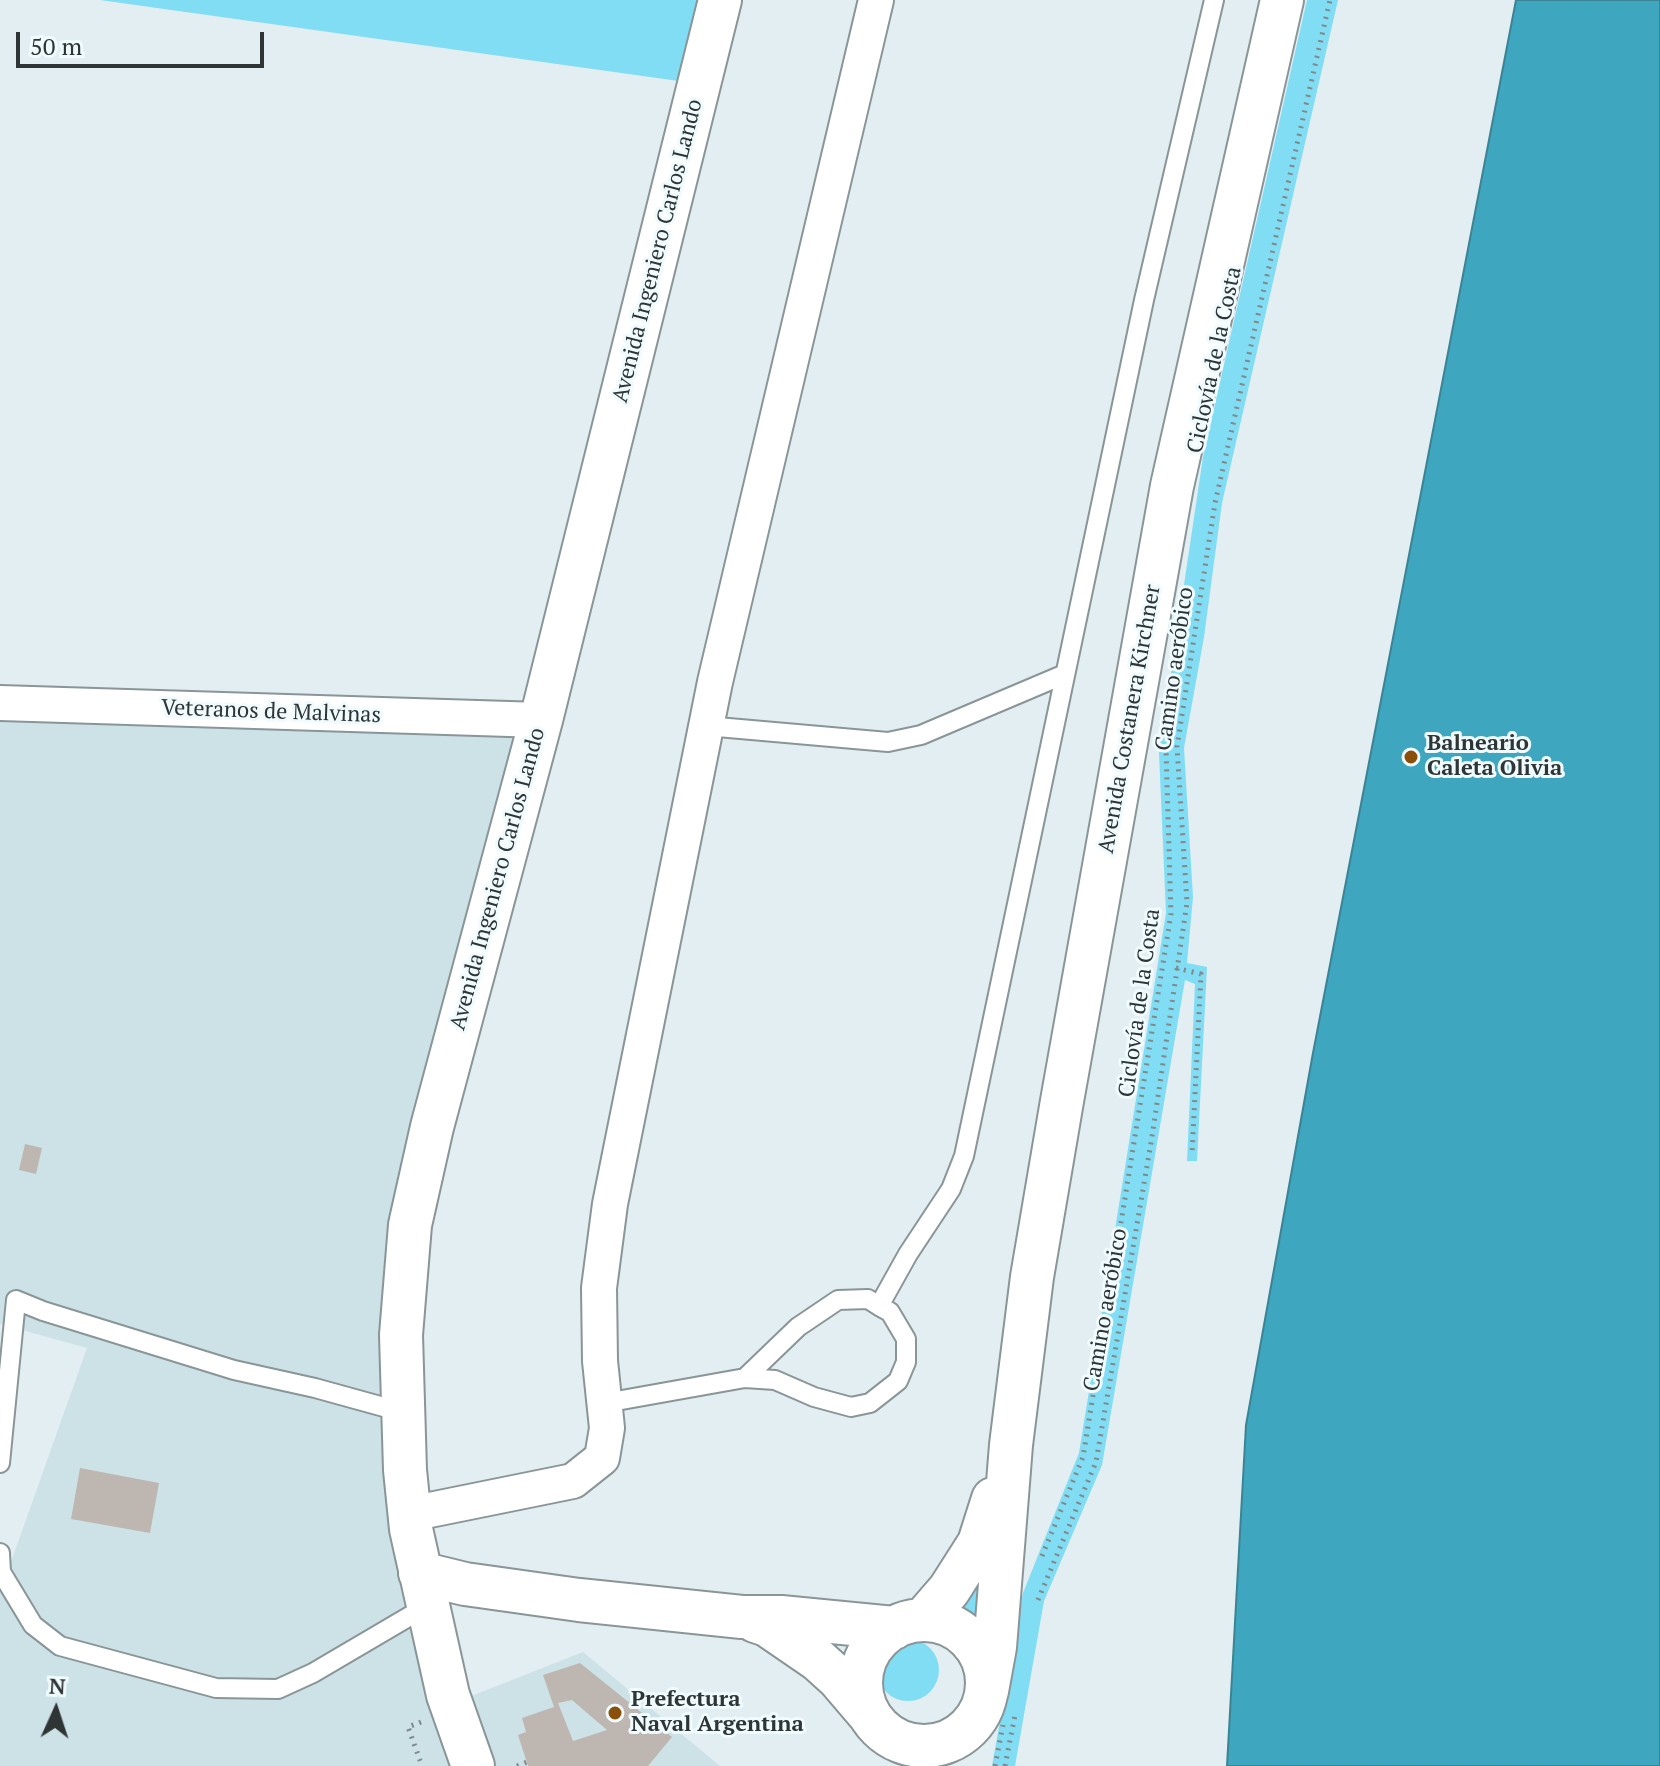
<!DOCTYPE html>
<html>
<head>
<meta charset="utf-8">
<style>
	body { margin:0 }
	#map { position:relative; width:1660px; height:1766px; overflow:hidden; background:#e2eef1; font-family:"PT Serif",serif }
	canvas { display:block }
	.north { position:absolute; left:16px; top:1670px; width:80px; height:80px; -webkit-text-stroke:6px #effbfe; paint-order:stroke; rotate:3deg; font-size:22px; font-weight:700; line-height:32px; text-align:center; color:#2f3435 }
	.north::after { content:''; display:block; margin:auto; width:28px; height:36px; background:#2f3435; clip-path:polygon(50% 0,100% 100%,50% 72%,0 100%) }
	.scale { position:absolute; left:16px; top:32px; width:248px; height:36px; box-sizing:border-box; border:4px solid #2f3435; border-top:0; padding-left:10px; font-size:24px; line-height:28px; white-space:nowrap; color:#2f3435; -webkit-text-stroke:6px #effbfe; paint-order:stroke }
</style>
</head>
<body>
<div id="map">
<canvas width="1660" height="1766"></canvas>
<div class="north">N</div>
<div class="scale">50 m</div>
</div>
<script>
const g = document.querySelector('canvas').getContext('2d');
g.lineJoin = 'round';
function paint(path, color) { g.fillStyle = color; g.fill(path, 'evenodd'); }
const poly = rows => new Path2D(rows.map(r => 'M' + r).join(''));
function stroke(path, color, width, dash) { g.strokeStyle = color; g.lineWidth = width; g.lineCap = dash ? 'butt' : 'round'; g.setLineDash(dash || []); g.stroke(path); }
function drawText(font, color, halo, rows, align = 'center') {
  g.font = font + ' "PT Serif",serif'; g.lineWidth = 6; g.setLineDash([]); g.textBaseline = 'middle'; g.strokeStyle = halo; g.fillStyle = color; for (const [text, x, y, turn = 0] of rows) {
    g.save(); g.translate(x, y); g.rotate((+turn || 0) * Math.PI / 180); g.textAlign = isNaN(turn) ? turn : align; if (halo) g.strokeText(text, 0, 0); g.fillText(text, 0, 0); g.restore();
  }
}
paint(poly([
	[0,703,541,720,404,1297,451,1704,583,1652,720,1766,0,1766,0,1593,87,1348,0,1324]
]), '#cde2e7');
paint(poly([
	[100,0,720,0,700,84],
	[1307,0,1338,0,1222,503,1204,637,1184,748,1193,897,1187,963,1207,967,1197,1161,1187,1161,1195,984,1185,980,1102,1465,1044,1601,1015,1766,992,1766,1023,1593,1079,1453,1166,913,1159,753,1203,457],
	[988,1556,976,1631,955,1613],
	'877 1670a31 31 0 1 1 62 0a31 31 0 1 1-62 0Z'
]), '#80ddf4');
const water = poly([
	[1516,0,1660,0,1660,1766,1227,1766,1246,1425,1313,1053,1516,0]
]);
paint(water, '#3ea6be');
stroke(water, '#3a8495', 2);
paint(poly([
	[25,1144,42,1148,36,1174,19,1170],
	[80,1468,159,1483,150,1533,71,1519],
	[580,1663,672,1737,648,1766,528,1766,518,1735,526,1732,522,1718,554,1707,543,1675],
	[572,1700,607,1730,573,1741,558,1703]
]), '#beb6b0');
const service = poly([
	[706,726,888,742,921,735,1065,674],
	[879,1306,908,1254,951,1189,964,1156,1144,300,1214,0],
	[605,1403,745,1378,775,1380,814,1397,851,1407,870,1403,898,1381,906,1362,906,1339,890,1312,879,1306,868,1299,838,1300,798,1327,745,1378],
	[0,1463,16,1300,43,1311,234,1370,315,1388,402,1412],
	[0,1553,1,1572,33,1625,60,1646,216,1688,278,1689,313,1673,427,1606]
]);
const minor = poly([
	[0,703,541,720],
	[410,1514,573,1481,602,1458,607,1428,600,1361,599,1288,610,1204,715,682,876,0]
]);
const tertiary = poly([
	[420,1573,465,1584,579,1600,742,1617,781,1617,894,1628],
	[923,1620,949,1590,979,1543,993,1499],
	'861 1683a63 63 0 1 1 126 0a63 63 0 1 1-126 0Z',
	[755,1621,767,1625,818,1660,839,1679,868,1713],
	[987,1691,995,1647,1011,1445,1032,1277,1062,1101,1172,486,1282,0],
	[473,1766,448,1695,411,1529,405,1470,401,1335,410,1225,432,1127,541,720,720,0]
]);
stroke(service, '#8a9598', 22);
stroke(minor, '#8a9598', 38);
stroke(tertiary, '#8a9598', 46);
stroke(poly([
	[1176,968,1201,974,1192,1155],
	[1042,1556,1083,1457,1171,914,1166,750],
	[1038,1600,1096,1462,1151,1143,1187,903,1177,747,1215,503,1330,0],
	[421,1722,408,1727,422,1766],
	[517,1766,527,1762],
	[995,1766,1003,1725],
	[1005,1766,1015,1715]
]), '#81898b', 5, [2, 6]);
stroke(service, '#fff', 18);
stroke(minor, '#fff', 34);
stroke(tertiary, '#fff', 42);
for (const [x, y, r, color] of [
	[1411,757,8,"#8a5009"],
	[615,1713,8,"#8a5009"]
]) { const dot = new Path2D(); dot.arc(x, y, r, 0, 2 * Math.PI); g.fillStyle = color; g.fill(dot); stroke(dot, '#effbfe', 3); }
drawText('22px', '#2f3435', '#effbfe', [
	["Avenida Ingeniero Carlos Lando",658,251,-76],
	["Ciclovía de la Costa",1215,360,-78],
	["Camino aeróbico",1175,669,-82],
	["Veteranos de Malvinas",271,712,2],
	["Avenida Costanera Kirchner",1130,719,-80],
	["Avenida Ingeniero Carlos Lando",498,879,-75],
	["Ciclovía de la Costa",1140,1003,-82],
	["Camino aeróbico",1106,1310,-80]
]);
drawText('bold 22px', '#2f3435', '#effbfe', [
	["Balneario",1427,744],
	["Caleta Olivia",1427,769],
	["Prefectura",631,1700],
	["Naval Argentina",631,1725]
], 'left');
</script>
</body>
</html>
